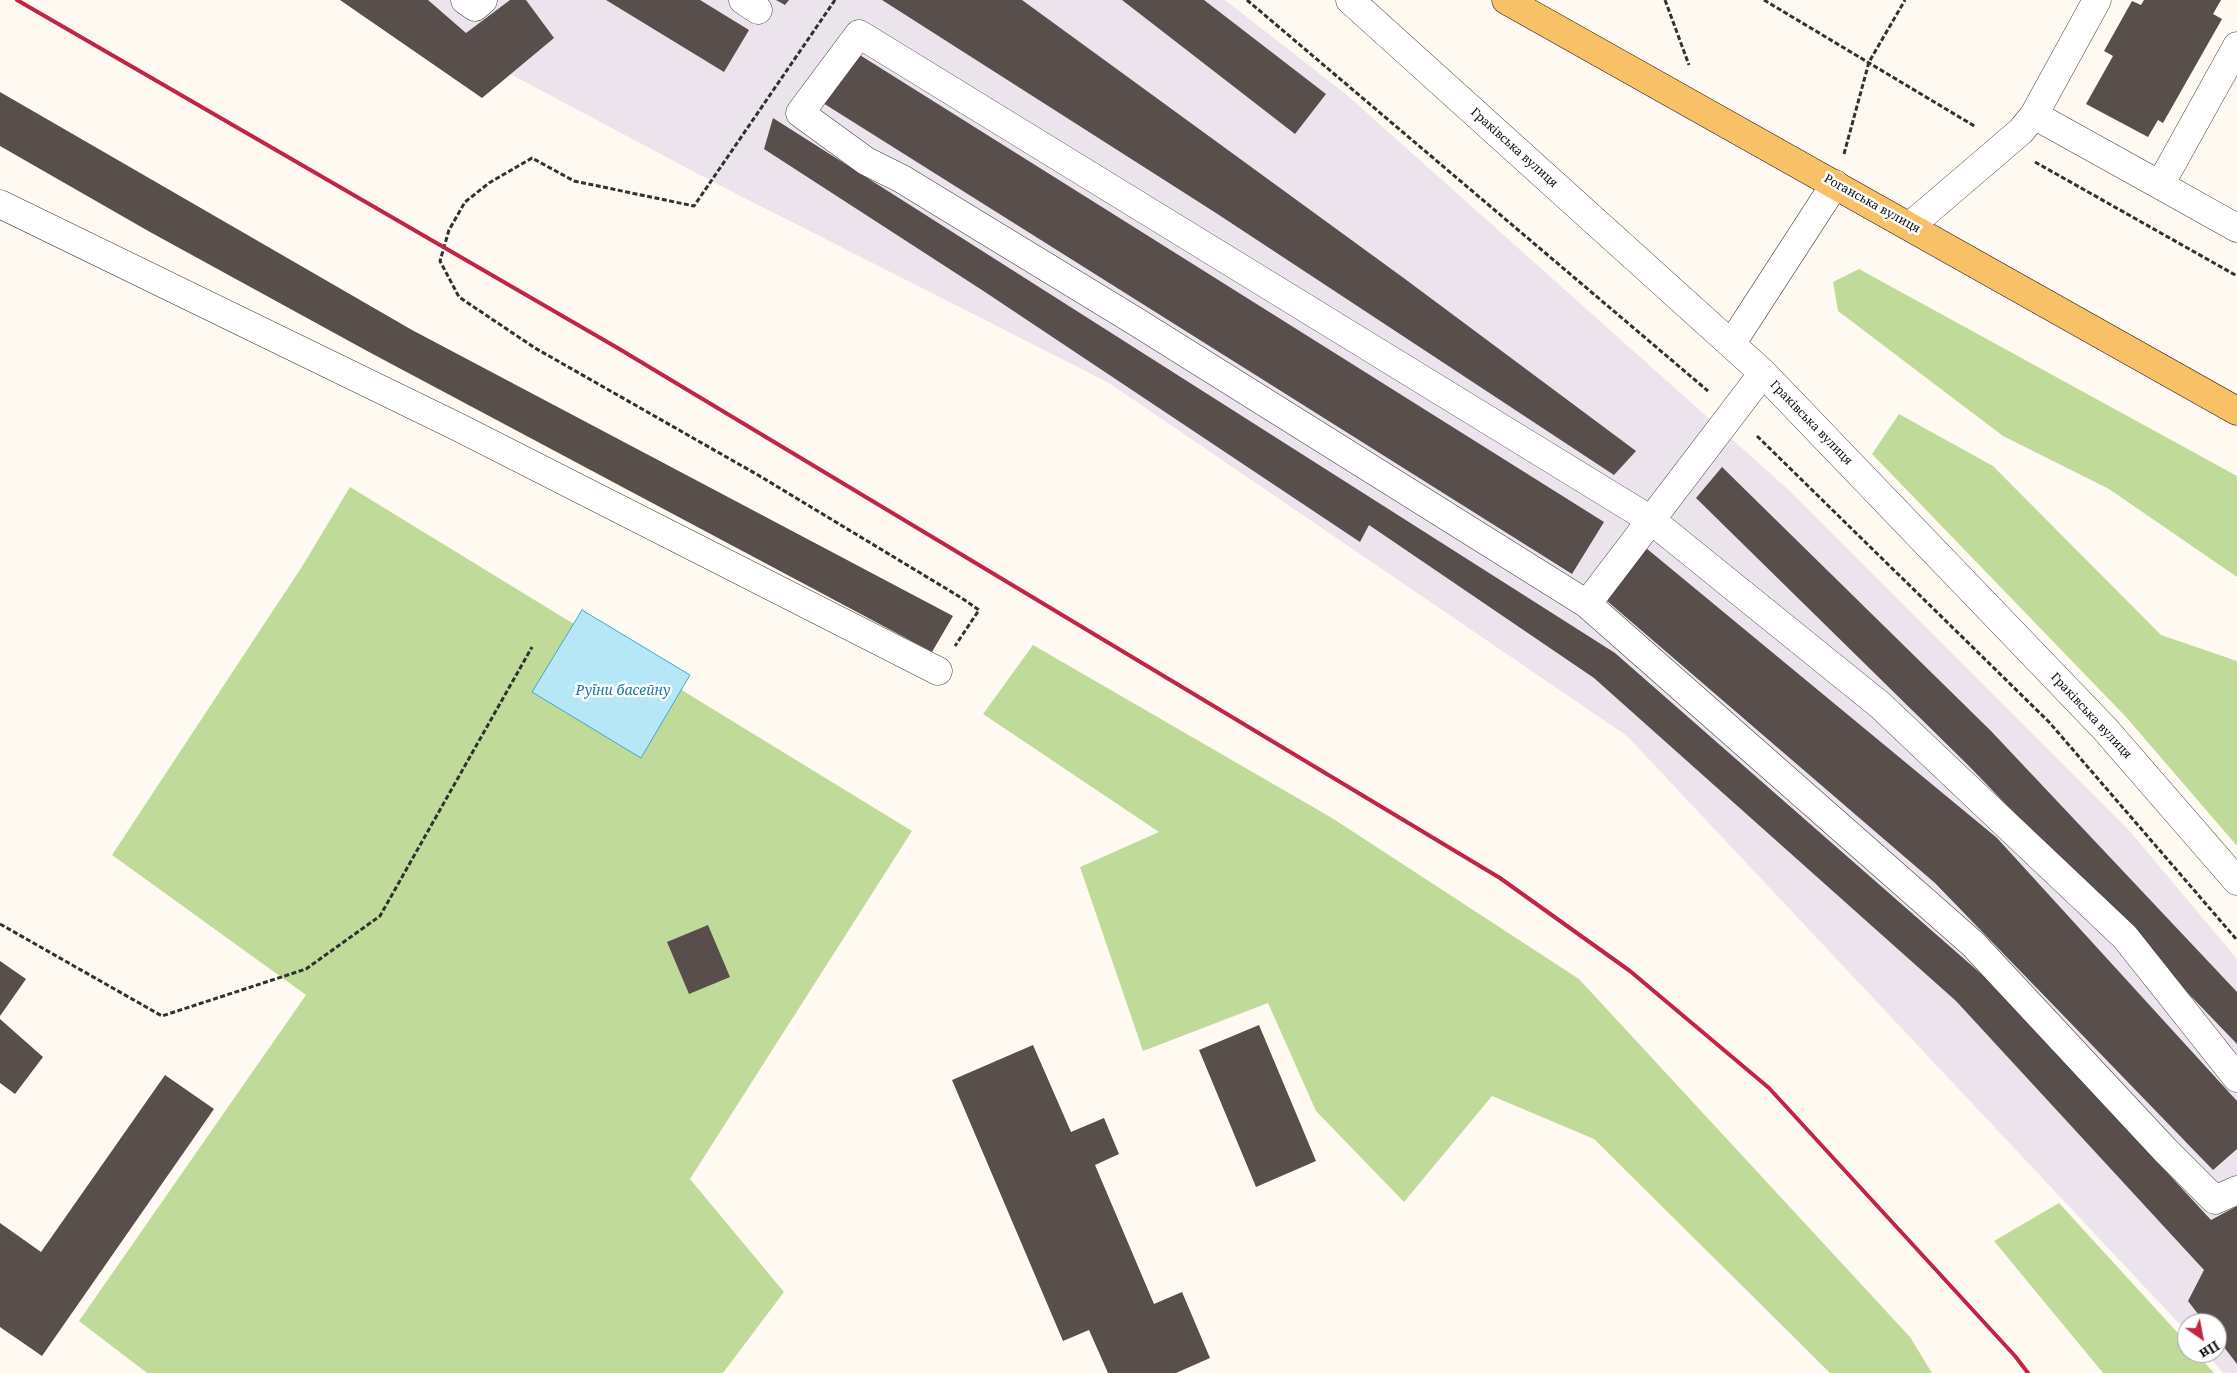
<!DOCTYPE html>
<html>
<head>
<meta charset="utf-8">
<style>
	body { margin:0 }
	#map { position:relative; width:2237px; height:1373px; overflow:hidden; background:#fffaf1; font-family:"Noto Serif",serif }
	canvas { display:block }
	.north { position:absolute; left:2177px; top:1313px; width:50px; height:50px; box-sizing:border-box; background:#fff; border:1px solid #9f9f9f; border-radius:50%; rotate:147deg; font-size:14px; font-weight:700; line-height:20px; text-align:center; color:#0f0f0f }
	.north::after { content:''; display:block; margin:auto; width:18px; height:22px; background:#c02643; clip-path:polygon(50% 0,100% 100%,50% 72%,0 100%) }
</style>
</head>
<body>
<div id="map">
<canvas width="2237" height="1373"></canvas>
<div class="north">Пн</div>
</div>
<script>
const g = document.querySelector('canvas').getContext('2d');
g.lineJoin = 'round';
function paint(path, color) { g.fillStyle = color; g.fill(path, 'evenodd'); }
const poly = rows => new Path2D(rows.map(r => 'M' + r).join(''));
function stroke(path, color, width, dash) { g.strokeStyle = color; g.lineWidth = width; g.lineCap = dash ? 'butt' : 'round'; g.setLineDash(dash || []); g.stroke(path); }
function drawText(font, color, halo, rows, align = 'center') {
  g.font = font + ' "Noto Serif",serif'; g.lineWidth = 5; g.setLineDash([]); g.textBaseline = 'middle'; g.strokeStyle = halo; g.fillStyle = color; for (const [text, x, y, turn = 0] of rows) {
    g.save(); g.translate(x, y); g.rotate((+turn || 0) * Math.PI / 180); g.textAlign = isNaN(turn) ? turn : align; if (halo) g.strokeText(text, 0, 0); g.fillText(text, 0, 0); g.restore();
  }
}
paint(poly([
	[371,0,1225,0,1347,95,1790,491,2128,829,2237,959,2237,1373,2223,1373,2206,1353,2217,1353,2217,1323,2187,1323,2187,1332,1627,736,1109,383,715,183]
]), '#ebe4ed');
paint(poly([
	[1859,269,2237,476,2237,577,2109,489,2003,436,1838,311,1833,282],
	[1899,414,1993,466,2161,635,2237,661,2237,846,2126,717,1872,454],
	[350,487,912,831,690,1179,784,1292,723,1373,147,1373,79,1321,306,995,112,855,303,565],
	[1033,645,1332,818,1579,979,1910,1337,1932,1373,1830,1373,1594,1139,1492,1096,1404,1202,1316,1111,1268,1003,1143,1051,1080,867,1159,832,983,714],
	[2059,1203,2187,1343,2187,1353,2196,1353,2214,1373,2103,1373,1994,1241]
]), '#c0db99');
const water = poly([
	[582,610,690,675,641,758,532,692,582,610]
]);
paint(water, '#b5e7f6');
stroke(water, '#3ca9ce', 1);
paint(poly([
	[340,0,428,0,466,33,510,0,526,0,554,38,482,98],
	[606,0,700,0,749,30,724,72],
	[776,0,789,0,785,5],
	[882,0,1022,0,1405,279,1636,451,1614,475,1216,213],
	[1122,0,1204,0,1326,94,1295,134],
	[2144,0,2221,0,2213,14,2222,19,2163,123,2158,120,2148,137,2086,104,2113,56,2104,51,2132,1,2141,5],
	[855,52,1604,522,1572,574,823,103],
	[0,92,412,330,953,616,932,652,369,352,150,232,0,146],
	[773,118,1615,653,1995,986,2211,1220,2237,1206,2237,1364,2217,1338,2217,1323,2205,1323,2188,1301,2204,1270,1956,1001,1594,678,1369,525,1360,542,985,292,764,149],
	[1722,467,1991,731,2237,992,2237,1044,1968,765,1696,498],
	[1646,548,1997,838,2237,1101,2237,1149,2213,1170,1935,883,1606,600],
	[708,925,730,977,689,994,667,942],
	[0,961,26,979,0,1016],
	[0,1019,43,1057,15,1094,0,1083],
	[1259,1025,1316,1161,1256,1187,1199,1050],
	[1033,1045,1071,1132,1104,1118,1119,1154,1095,1165,1154,1304,1182,1292,1210,1358,1176,1373,1108,1373,1089,1330,1063,1341,952,1080],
	[165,1075,214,1109,42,1356,0,1327,0,1223,41,1252]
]), '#584e4b');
const minor = poly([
	[465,0,475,7,483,0],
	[743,0,758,10],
	[1350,0,1763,373,2105,729,2237,881],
	[2097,0,2034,115,2160,185,2237,46],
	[2160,185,2237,228],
	[0,204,458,427,938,671],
	[1910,226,2021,131,2034,115],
	[1732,343,1835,184],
	[1587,604,1763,373],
	[2237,1078,2125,937,1880,705,1651,520,859,34,800,113,866,161,902,179,1135,321,1587,604,1973,944,2165,1150,2215,1200,2237,1190]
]);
const major = poly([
	[1506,0,2237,411]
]);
stroke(minor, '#424242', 29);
stroke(major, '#202020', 29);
stroke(poly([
	[835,0,694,206,574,181,532,158,489,183,465,202,449,230,440,261,459,297,535,348,758,475,960,597,979,610,955,646],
	[1247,0,1708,391],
	[1665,0,1689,65],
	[1764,0,1976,127],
	[1844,154,1869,62,1905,0],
	[2035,162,2237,276],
	[1757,436,2049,722,2237,940],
	[0,924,162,1016,306,969,380,916,532,647]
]), '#313131', 3, [5, 2.5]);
stroke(minor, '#fff', 28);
stroke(major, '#f9c167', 28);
stroke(poly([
	[17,0,616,347,1500,878,1630,971,1769,1088,2015,1356,2028,1373]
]), '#c02643', 4);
drawText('12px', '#0f0f0f', '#fff', [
	["Граківська вулиця",1514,148,42],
	["Роганська вулиця",1872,204,29],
	["Граківська вулиця",1811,423,46],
	["Граківська вулиця",2091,716,47]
]);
drawText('italic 14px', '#1779a2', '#fff', [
	["Руїни басейну",623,691]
]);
</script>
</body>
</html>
